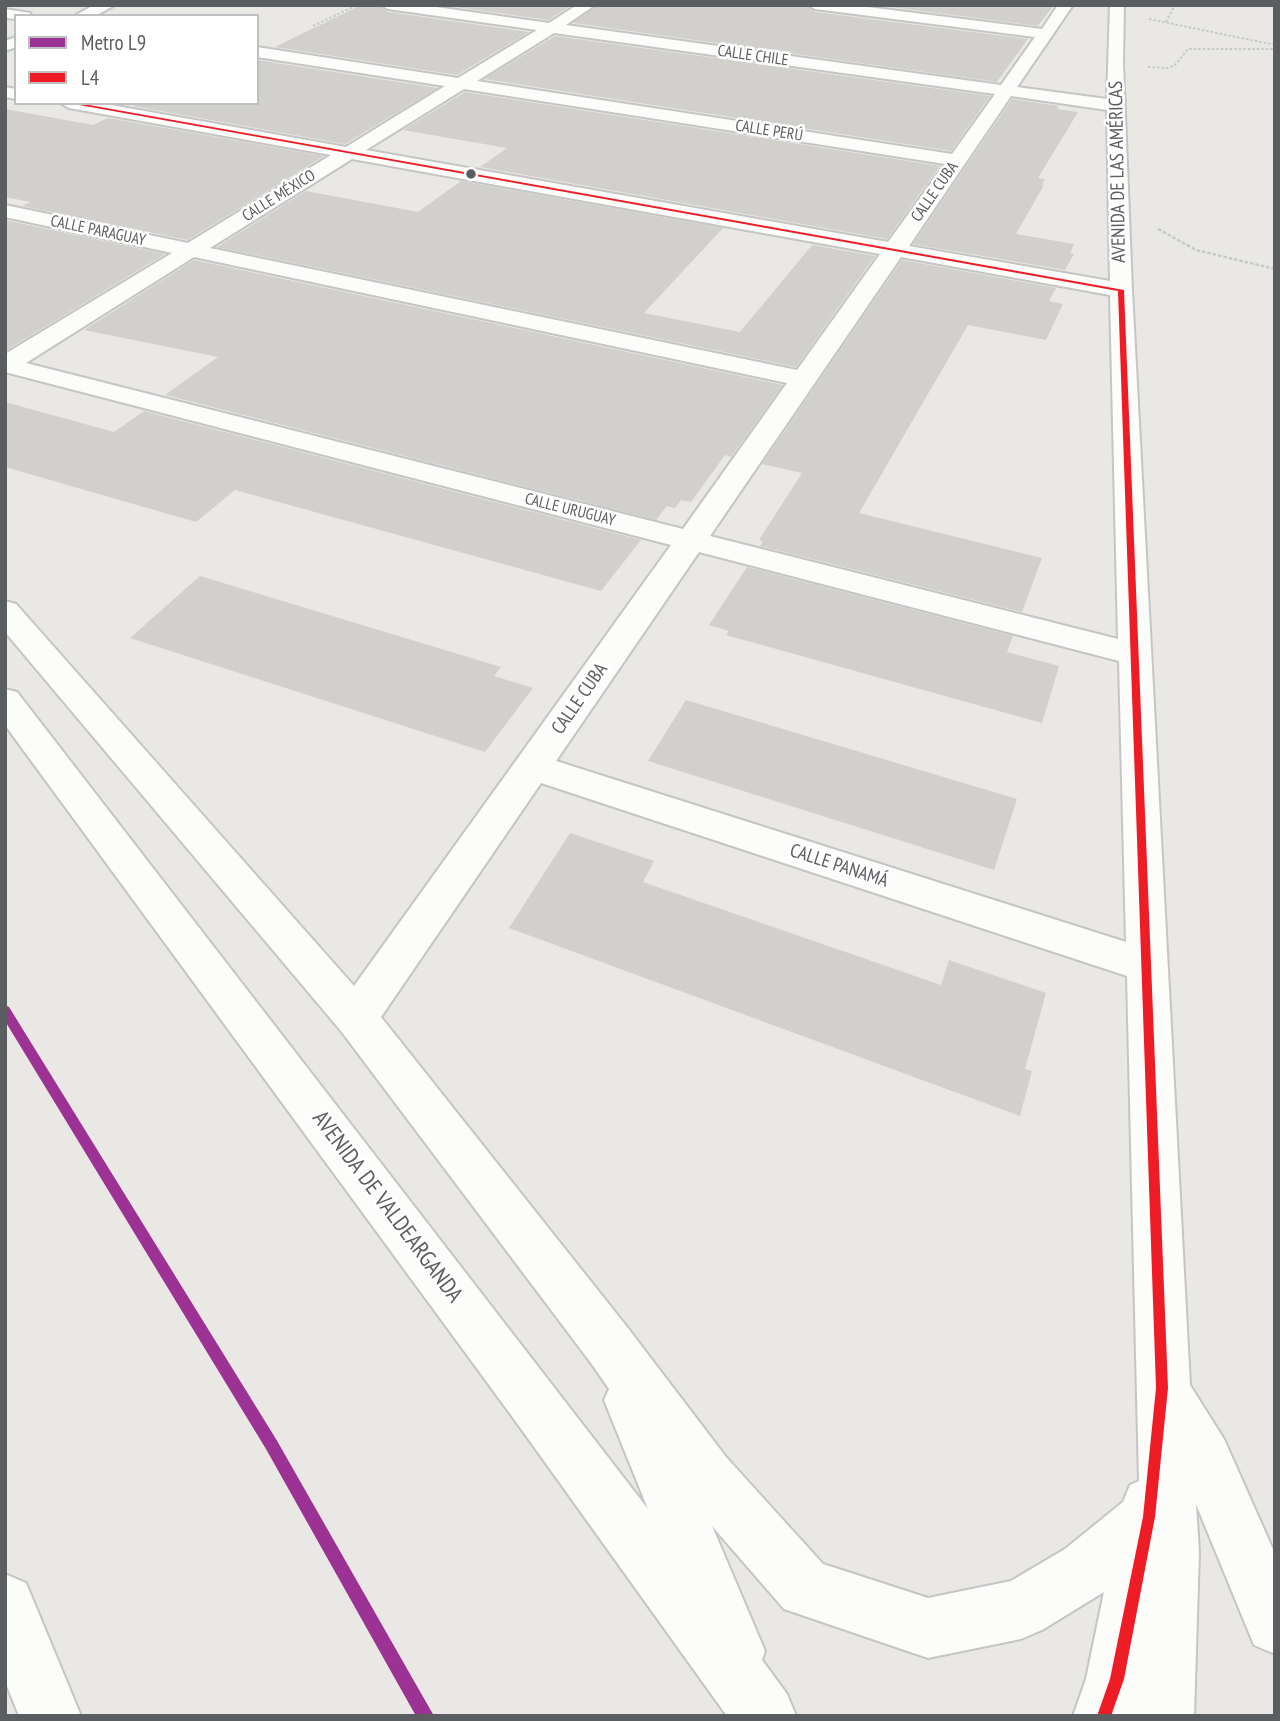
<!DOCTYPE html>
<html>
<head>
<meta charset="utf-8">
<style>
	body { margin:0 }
	#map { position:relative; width:1280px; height:1721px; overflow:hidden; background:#eae8e4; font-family:"PT Sans Narrow",sans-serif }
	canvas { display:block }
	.frame { position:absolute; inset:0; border:7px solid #5b5e61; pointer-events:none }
	.legend { position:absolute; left:14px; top:14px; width:245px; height:91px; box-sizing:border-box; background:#fff; border:2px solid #bdbfc0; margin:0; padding:9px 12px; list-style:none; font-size:21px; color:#5b5e61 }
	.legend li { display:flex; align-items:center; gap:14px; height:35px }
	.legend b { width:35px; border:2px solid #bdbfc0 }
</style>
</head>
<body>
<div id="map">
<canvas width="1280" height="1721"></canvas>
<div class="frame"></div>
<ul class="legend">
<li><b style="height:9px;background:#9c3293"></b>Metro L9</li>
<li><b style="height:9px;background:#ee1c25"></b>L4</li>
</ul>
</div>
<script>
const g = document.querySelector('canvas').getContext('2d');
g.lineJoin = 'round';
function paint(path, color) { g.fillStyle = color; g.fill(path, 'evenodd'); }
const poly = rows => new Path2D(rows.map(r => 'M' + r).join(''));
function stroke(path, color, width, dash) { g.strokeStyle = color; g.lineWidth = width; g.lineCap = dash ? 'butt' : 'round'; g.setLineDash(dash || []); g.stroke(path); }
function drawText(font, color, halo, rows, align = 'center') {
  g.font = font + ' "PT Sans Narrow",sans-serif'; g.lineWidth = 5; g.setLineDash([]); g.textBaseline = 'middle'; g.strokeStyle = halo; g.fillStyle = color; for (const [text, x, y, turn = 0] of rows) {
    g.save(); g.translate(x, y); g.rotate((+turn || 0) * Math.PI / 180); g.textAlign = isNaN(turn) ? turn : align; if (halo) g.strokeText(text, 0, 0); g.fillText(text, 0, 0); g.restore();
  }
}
paint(poly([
	[361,5,378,5,388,12,529,32,457,75,275,47],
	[442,5,572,5,548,20],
	[598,5,805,5,815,12,1028,39,997,82,573,23],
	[875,5,1054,5,1038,26],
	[555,36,990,96,951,151,484,79],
	[257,60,438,88,345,144,133,106,139,103,257,103],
	[465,92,940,166,887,239,480,167,507,148,403,130],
	[1012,99,1059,106,1057,109,1078,112,1038,178,1045,179,1042,185,1044,185,1016,234,1074,244,1070,253,1074,254,1065,270,913,244],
	[5,109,93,125,108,118,324,156,188,240,22,206,30,202,5,197],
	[461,181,723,228,644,313,740,332,812,245,875,256,796,367,217,247,306,191,418,212],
	[5,220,165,254,5,351],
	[194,260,783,385,731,457,725,455,691,502,681,500,675,508,667,506,656,520,165,395,218,357,84,330],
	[902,260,1056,288,1049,301,1063,304,1046,340,968,325,859,513,1042,558,1022,612,760,546,763,541,759,540,802,473,762,464],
	[5,402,114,432,144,411,641,540,601,591,235,490,196,522,5,467],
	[747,567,1013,636,1007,652,1059,666,1042,723,726,635,729,631,709,625],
	[200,576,501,667,494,676,533,688,485,752,130,638],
	[686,700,1017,799,994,870,648,761],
	[570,833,654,861,643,882,941,985,949,960,1046,993,1025,1069,1032,1071,1020,1116,509,928]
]), '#d1d0cd');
const street = poly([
	[94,5,115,5,95,16,74,16,94,5],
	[381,5,422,5,549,23,577,5,595,5,566,25,1001,85,1035,37,815,9,808,5,852,5,1042,29,1058,5,1073,5,1017,87,1107,99,1110,5,1124,5,1123,63,1132,290,1190,1385,1224,1439,1275,1554,1275,1654,1254,1645,1196,1504,1199,1552,1194,1716,1073,1716,1086,1679,1104,1592,1042,1630,1021,1639,928,1658,784,1609,712,1526,765,1651,762,1660,787,1694,796,1716,727,1716,514,1419,5,725,5,689,17,692,648,1509,604,1400,609,1389,591,1363,341,1031,5,632,5,601,16,604,354,986,671,545,5,372,5,354,172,253,5,217,5,205,188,243,331,155,69,108,60,103,100,103,346,147,445,86,257,57,257,47,458,78,537,30,388,9,381,5],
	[554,33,995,94,952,154,477,81,554,33],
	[464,89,945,164,888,242,366,150,464,89],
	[1011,96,1107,110,1110,281,909,246,1011,96],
	[352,159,880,254,797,370,210,248,352,159],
	[194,257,787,383,683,529,26,363,194,257],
	[901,257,1110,295,1118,639,710,536,901,257],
	[699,552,1119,661,1126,942,556,761,699,552],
	[541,783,1127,976,1139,1481,1130,1485,1123,1502,1065,1549,1011,1581,928,1598,823,1564,726,1457,627,1327,381,1017,541,783],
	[5,9,30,13,32,16,16,16,16,19,5,18,5,9],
	[16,37,16,47,5,51,5,41,16,37],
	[5,87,16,89,16,99,5,97,5,87],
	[5,1574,26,1583,81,1716,19,1716,5,1681,5,1574]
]);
stroke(street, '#c6c5c5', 4);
stroke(poly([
	[1149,19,1275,45],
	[1166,22,1175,5],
	[313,26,355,6],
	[1148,67,1168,68,1175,65,1188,49,1275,49]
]), '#c5cac7', 2, [2.5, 2]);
stroke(poly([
	[1158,229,1196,250,1275,269]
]), '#c5cac7', 2.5, [3.5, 2]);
paint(street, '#fcfcfb');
paint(poly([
	[68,103,78,103,1124,290,1168,1388,1155,1517,1124,1679,1111,1716,1097,1716,1110,1679,1143,1517,1156,1388,1118,291,68,103]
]), '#ee1c25');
paint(poly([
	[5,1005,9,1007,276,1439,434,1716,416,1716,266,1449,5,1021,5,1005]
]), '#9c3293');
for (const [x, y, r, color] of [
	[471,174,6,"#5b5e61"]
]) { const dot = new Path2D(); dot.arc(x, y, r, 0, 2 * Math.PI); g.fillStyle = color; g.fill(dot); stroke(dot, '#fff', 2.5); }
drawText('16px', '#5b5e61', '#fff', [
	["CALLE CHILE",753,56,8],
	["CALLE PERÚ",769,131,9],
	["CALLE CUBA",935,192,-55],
	["CALLE MÉXICO",279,196,-32],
	["CALLE PARAGUAY",98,231,12],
	["CALLE URUGUAY",570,510,14]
]);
drawText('19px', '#5b5e61', '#fff', [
	["AVENIDA DE LAS AMÉRICAS",1118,172,-91],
	["CALLE CUBA",580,699,-55],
	["CALLE PANAMÁ",839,866,18]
]);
drawText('23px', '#5b5e61', '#fff', [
	["AVENIDA DE VALDEARGANDA",387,1207,53]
]);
</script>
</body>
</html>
